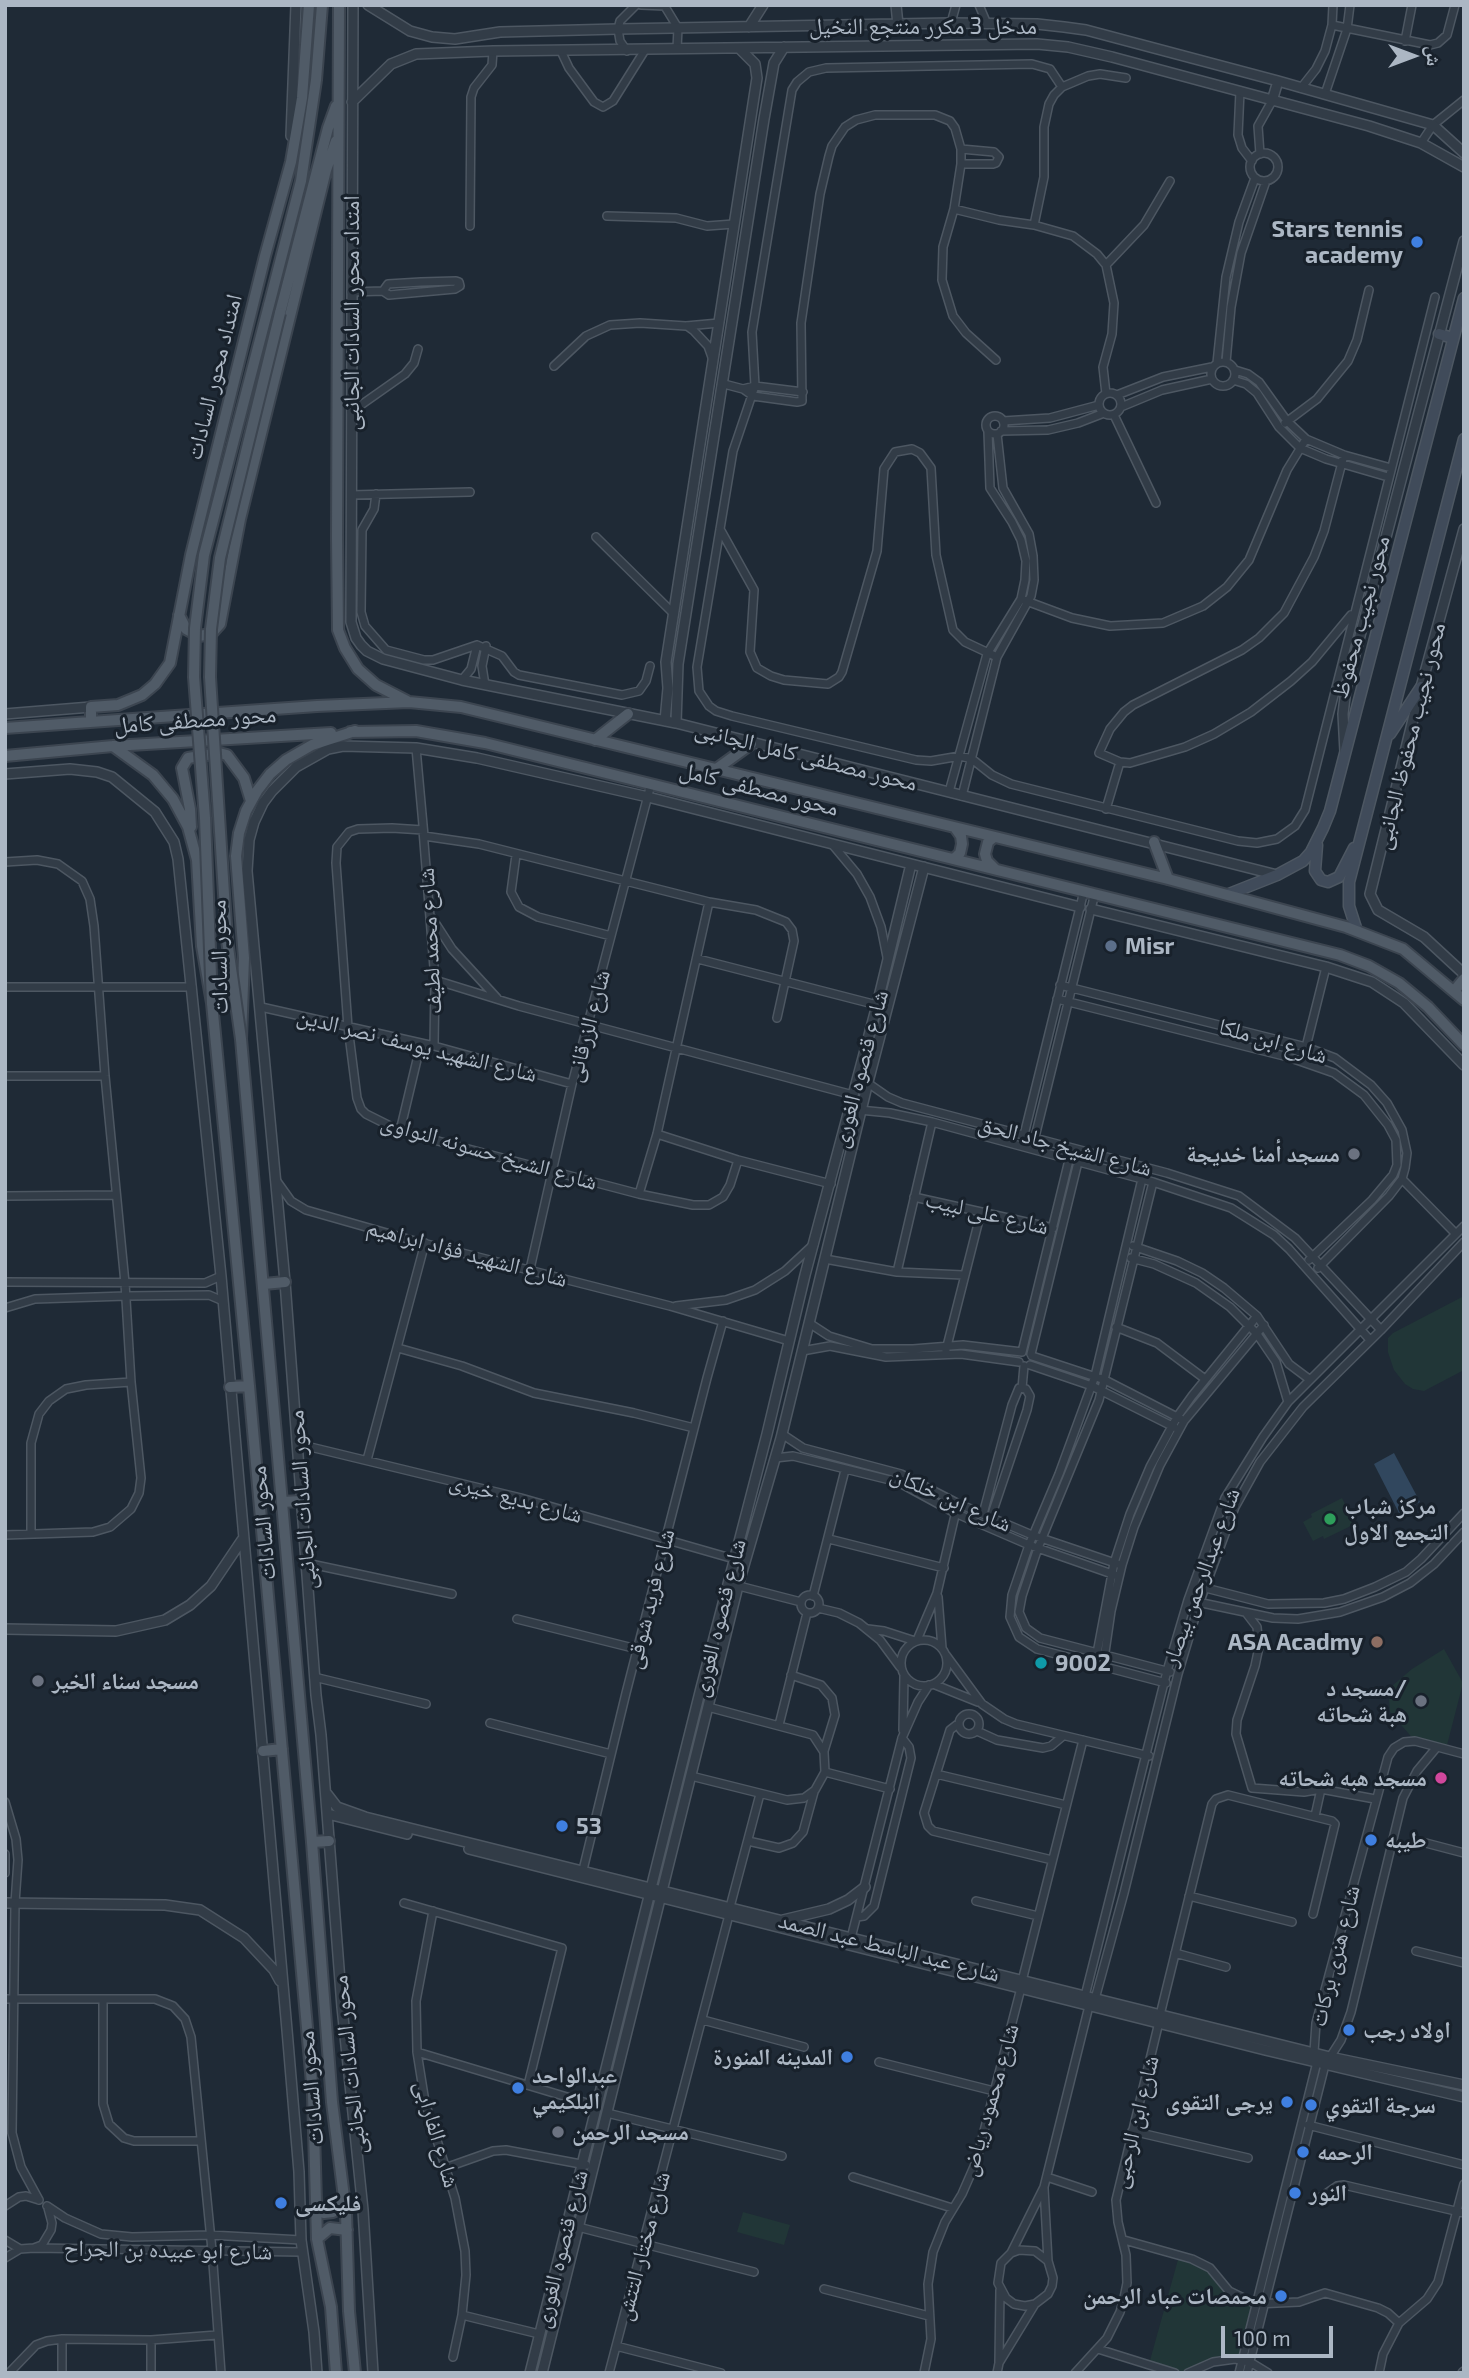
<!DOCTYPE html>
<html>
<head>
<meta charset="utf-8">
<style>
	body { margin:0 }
	#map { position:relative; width:1469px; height:2378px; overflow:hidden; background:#1f2a36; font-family:"Exo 2","Noto Naskh Arabic",sans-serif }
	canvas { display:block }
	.frame { position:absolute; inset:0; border:7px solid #acb7c4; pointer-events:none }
	.north { position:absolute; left:1378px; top:21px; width:70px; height:70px; -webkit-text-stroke:5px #18212b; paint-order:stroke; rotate:90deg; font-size:19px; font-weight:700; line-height:28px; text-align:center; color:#acb7c4 }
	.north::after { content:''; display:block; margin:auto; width:24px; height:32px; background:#acb7c4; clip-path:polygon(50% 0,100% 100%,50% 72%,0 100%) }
	.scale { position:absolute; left:1221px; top:2326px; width:112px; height:32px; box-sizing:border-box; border:4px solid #acb7c4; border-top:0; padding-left:9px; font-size:21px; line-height:24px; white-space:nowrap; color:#acb7c4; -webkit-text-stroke:5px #18212b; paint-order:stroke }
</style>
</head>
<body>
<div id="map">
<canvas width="1469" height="2378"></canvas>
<div class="frame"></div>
<div class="north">ش</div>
<div class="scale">100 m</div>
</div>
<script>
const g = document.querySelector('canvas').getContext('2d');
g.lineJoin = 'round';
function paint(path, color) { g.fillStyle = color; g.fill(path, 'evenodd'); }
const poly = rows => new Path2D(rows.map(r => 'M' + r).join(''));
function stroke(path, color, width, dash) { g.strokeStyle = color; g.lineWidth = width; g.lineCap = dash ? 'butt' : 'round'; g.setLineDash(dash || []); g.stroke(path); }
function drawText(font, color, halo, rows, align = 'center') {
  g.font = font + ' "Exo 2","Noto Naskh Arabic",sans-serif'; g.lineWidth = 6; g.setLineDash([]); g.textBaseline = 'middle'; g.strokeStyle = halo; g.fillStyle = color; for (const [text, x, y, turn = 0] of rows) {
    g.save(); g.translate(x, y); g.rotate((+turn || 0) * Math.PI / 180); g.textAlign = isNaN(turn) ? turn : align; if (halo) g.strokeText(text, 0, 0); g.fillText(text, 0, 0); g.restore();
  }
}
paint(poly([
	[1464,1296,1464,1370,1424,1391,1413,1389,1405,1384,1394,1370,1388,1352,1388,1338,1393,1333],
	[1342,1498,1355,1524,1324,1539,1323,1536,1313,1541,1303,1522,1312,1517,1311,1514],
	[1444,1649,1463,1683,1446,1749,1415,1741,1390,1712,1389,1700,1392,1686,1412,1669],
	[743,2212,790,2225,784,2245,737,2232],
	[1179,2256,1210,2268,1222,2285,1256,2304,1243,2360,1235,2359,1188,2373,1175,2373,1149,2364]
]), '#213637');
paint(poly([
	[1394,1453,1420,1502,1399,1513,1374,1464]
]), '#31475e');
const minor = poly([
	[641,5,665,6],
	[664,5,678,28,677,49],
	[979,5,987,24],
	[951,23,956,5],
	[1332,25,1430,45,1438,43,1447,35,1455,5],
	[1405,41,1412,5],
	[561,51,569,68,594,102,603,107,613,101,645,50],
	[627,51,620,41,618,29,620,21,636,5],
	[1062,87,1050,69,1032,64,826,68,809,72,797,82,792,90,752,332,755,386,733,451,697,667,699,691,709,706,716,711,732,716,916,760,931,761,960,756,972,759,992,775,1011,784,1238,841,1257,843,1277,839,1295,826,1305,810,1435,297],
	[1301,88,1316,69,1325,51,1332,25,1333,5],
	[1240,91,1238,135,1242,148,1252,161],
	[1325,94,1347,29,1350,5],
	[1421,143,1433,125,1464,100],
	'1250 167a14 14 0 1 1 28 0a14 14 0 1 1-28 0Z',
	[1260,154,1258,126,1272,101],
	[961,164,993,164,996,163,999,157,994,152,961,149],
	[954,209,999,220,1034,225,1073,236,1097,254,1106,265,1114,303,1112,334,1103,367,1106,394],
	[607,216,676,218,707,226,734,224],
	[1034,225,1044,177,1044,127,1049,104,1054,95,1062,87,1088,76,1100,74,1126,78],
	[470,226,471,97,474,88,492,65,493,51],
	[1106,265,1144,225,1170,181],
	[421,282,456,281,459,282,460,286,455,289,389,295,383,291,388,284,421,282],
	[351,292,383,291],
	[687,326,694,331,708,346,713,360],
	'1211 374a12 12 0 1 1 24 0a12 12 0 1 1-24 0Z',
	[1226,362,1231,307,1241,253,1266,181],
	[1217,363,1226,277,1239,222,1255,178],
	[554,366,586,336,610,325,640,323,686,326,719,323],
	[1235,370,1248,374,1259,382,1287,421,1306,439,1344,455,1391,468],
	[1233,380,1246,384,1257,393,1279,427,1300,448,1326,459,1388,477],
	[724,384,743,389,753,396,797,402,802,401,801,323,820,194,829,156,832,146,845,127,856,120,875,115,935,115,950,121,955,128,961,149,961,164,954,209,943,247,942,280,953,316,966,333,996,360],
	[743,389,755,386,803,392],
	'1099 404a11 11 0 1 1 22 0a11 11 0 1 1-22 0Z',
	[1117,395,1163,377,1212,367],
	[1121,407,1162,390,1212,379],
	[351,412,405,374,414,363,418,349],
	[1114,415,1156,503],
	'986 425a9 9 0 1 1 18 0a9 9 0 1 1-18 0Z',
	[1003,421,1050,418,1099,405],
	[1285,423,1317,399,1348,361,1357,340,1369,290],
	[1001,431,1048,430,1078,423,1104,413],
	[1344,455,1324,531,1314,557,1284,613,1259,638,1242,650,1133,705,1124,712,1110,729,1099,753,1120,762,1130,763,1185,747,1214,734,1251,712,1291,681,1312,662,1351,615],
	[376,494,374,509,362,530,361,612,365,626,386,650,424,660,433,660,477,645,502,656,514,672,519,675,622,695,639,691,646,681,650,666],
	[351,495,470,492],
	[720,529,754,590,750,652,757,668,771,676,784,680,828,684,839,677,842,672,877,551,884,469,895,452,912,449,920,453,931,468,936,555,953,630,965,642,997,657],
	[596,537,674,614],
	[1021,599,1072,618,1110,626,1163,623,1203,606,1227,587,1249,560,1287,470,1306,439],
	[462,680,471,669,477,645],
	[485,685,482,666,486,646],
	[416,748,424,836,479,844,709,902,756,910,786,922,792,930,794,941,777,1018],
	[949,792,987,654,1021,599,1025,580,1026,561,1021,540,1012,522,990,488,988,432],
	[962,796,997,657,1031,596,1034,580,1033,556,1029,534,1003,488,997,434],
	[1106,809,1120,762],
	[832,844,857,874,870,897,881,927,887,957],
	[516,855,511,892,519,907,538,917,611,936],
	[5,862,37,860,58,864,82,881,90,899,94,926,105,1076,125,1283,131,1382,141,1478,139,1493,131,1509,110,1527,93,1532,5,1535],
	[432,918,452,949,497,998],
	[698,959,877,1005],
	[435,980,519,1006,853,1095],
	[1060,985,1306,1047,1335,1058,1371,1085,1387,1103,1402,1130,1407,1153,1405,1168,1402,1179,1389,1196,1318,1268],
	[5,987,192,987],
	[1057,999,1288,1057,1334,1073,1364,1095,1388,1125,1396,1140,1397,1165,1393,1175,1372,1200,1309,1260],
	[261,1007,434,1046,572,1084],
	[434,1046,435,980,423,830,392,828,358,829,349,832,337,847,336,863,348,1027,357,1098,361,1109,366,1114,400,1131,639,1194,693,1205,709,1205,723,1197,730,1185,738,1160],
	[1306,1047,1326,967],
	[5,1076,105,1076],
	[865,1081,888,1097,902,1103,1167,1173,1239,1196,1295,1238,1381,1330],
	[849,1109,890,1113,932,1122,1153,1182,1231,1208,1274,1235,1289,1249,1370,1340],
	[400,1131,421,1043],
	[657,1134,738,1160,831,1184],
	[1024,1135,1084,891],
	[1035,1137,1095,893],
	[1142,1179,1095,1376,1059,1474,1029,1545,1012,1595,1010,1617,1019,1637,1037,1649,1166,1683],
	[1402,1179,1456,1234],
	[276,1180,291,1201,306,1210,415,1241,670,1306,789,1341],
	[1153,1182,1099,1400,1038,1548,1022,1596,1019,1612,1026,1628,1040,1638,1170,1672],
	[639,1194,657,1134,709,902],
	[5,1196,115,1195],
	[914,1197,1053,1228],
	[1133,1246,1177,1261,1202,1273,1224,1288,1257,1316,1289,1364,1309,1379],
	[1131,1258,1154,1264,1196,1283,1230,1307,1257,1334,1276,1362,1288,1402],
	[825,1259,897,1272,963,1275],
	[530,1269,572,1084,651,784],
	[897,1272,932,1122],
	[5,1282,205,1283,221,1276],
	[676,1306,726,1300,755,1290,785,1271,814,1244],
	[5,1308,35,1299,126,1296,209,1295,223,1301],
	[809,1323,829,1336,872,1349,913,1349,963,1345,1022,1352],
	[1116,1327,1157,1343,1205,1379],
	[398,1348,462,1366,534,1393,634,1413,694,1428],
	[946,1350,981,1212],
	[802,1351,830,1346,886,1357,961,1354,1019,1362],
	[1022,1352,1069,1160],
	[1031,1354,1078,1162],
	[1032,1356,1105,1380,1181,1419],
	[1030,1365,1092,1386,1174,1427],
	[1022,1388,1024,1366],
	[782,1434,803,1448,901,1474,957,1503,1032,1535,1118,1564],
	[298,1444,521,1498,734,1559],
	[775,1458,793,1456,898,1482,955,1513,1029,1545,1115,1575],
	[367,1460,425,1243],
	[983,1514,1012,1405,1019,1388,1026,1389,1030,1396,1027,1410,991,1517],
	[31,1534,31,1443,39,1414,49,1401,66,1389,86,1385,131,1382],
	[829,1539,944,1568],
	[306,1563,452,1594],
	[735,1585,801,1602],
	[1194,1585,1268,1604,1324,1603,1344,1599,1375,1587,1406,1572,1421,1559,1464,1513],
	'801 1604a9 9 0 1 1 18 0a9 9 0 1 1-18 0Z',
	[813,1596,845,1470],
	[938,1597,942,1648],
	[1188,1600,1273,1618,1298,1619,1340,1612,1383,1597,1410,1583,1434,1564,1464,1532],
	[818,1608,839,1613,859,1623,880,1640,900,1667],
	[1247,1614,1257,1627,1259,1647,1255,1666,1237,1720,1236,1734,1252,1788,1304,1792,1321,1789,1375,1799],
	[517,1619,637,1649],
	[868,1629,884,1631,915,1641],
	'901 1663a23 23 0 1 1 46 0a23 23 0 1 1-46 0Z',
	[917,1640,937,1593,956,1511],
	[946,1655,982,1704,1004,1719,1016,1724,1149,1756],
	[1104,1659,1111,1611,1122,1565,1134,1527,1160,1465,1184,1421,1264,1325],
	[1095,1664,1114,1563,1130,1514,1150,1467,1177,1417,1192,1396,1257,1316],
	[791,1675,821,1685,832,1698,835,1715,824,1751],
	[314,1677,426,1704],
	[933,1684,978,1702],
	'959 1724a10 10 0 1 1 20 0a10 10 0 1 1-20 0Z',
	[490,1723,611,1754],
	[959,1723,950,1730,924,1813,928,1826,933,1831,1052,1860],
	[779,1725,807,1613],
	[903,1730,904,1676],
	[977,1731,997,1740,1043,1748,1051,1746,1063,1736],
	[825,1772,890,1789],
	[936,1774,1066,1805],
	[691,1776,787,1800,804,1798,815,1790,825,1772,824,1752,813,1735,708,1707],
	[5,1802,16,1839,18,1860,15,1903,12,2133,21,2167,39,2200],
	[1315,1816,1321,1789],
	[748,1841,779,1848,793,1843,803,1832,814,1792],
	[1422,1842,1464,1853],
	[5,1854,5,1873],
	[582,1874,626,1693,707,1378,723,1321],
	[1189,1896,1292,1922],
	[976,1901,1038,1916],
	[404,1903,562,1948,528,2085],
	[730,1907,760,1794],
	[433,1911,416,2001,417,2052,425,2102,455,2198,465,2251,466,2275,462,2315,453,2357],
	[857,1917,864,1916,874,1906,911,1758,909,1747,902,1738],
	[851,1938,902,1738,918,1702,929,1685],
	[1416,1951,1464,1963],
	[1175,1953,1226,1967],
	[1022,1981,1083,1740],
	[1087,1998,1085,1996,1167,1671,1188,1600,1225,1498,1263,1437,1288,1402,1464,1226],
	[5,1999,155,1999,173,2006,185,2019,191,2037,212,2250,221,2373],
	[103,1999,103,2104,109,2124,124,2138,134,2141,200,2141],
	[1160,2015,1212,1804,1216,1799,1228,1795,1332,1821,1335,1824,1313,1914],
	[703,2020,804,2047],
	[417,2052,597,2106],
	[879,2062,994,2091],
	[607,2113,782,2156],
	[1308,2125,1464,2165],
	[1132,2131,1248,2158],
	[445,2168,493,2151,506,2150,586,2165],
	[853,2177,952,2208],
	[1047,2177,1092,2192],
	[1044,2188,1048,2261],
	[1321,2197,1337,2186,1344,2185,1464,2213],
	[5,2206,19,2197,26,2196,39,2200],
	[47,2206,65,2218,101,2234,132,2237,210,2235,301,2240],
	[578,2227,754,2272],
	[5,2240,20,2249,34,2248,42,2245,51,2230,52,2223,48,2208],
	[1124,2240,1192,2259,1210,2268,1229,2291,1256,2304,1299,2302,1325,2293,1378,2308,1388,2313,1399,2323],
	[34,2248,302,2252],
	[1011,2253,1044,2187,1089,2006,1095,1999,1124,1893,1178,1674,1199,1604,1235,1507,1260,1462,1303,1407,1381,1330,1464,1242],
	[5,2258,20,2249],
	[824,2289,929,2316],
	[462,2315,539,2334],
	[616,2346,721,2373],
	[1098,2349,1175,2373],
	[999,2362,1000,2290],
	[9,2373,36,2345,47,2341,62,2339,151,2340,217,2335],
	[62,2373,62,2339],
	[151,2373,151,2340],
	[609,2373,729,1915],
	[924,2373,931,2339,928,2284,933,2252,945,2222,962,2194,976,2162,1021,1988],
	[997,2373,999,2363,1035,2304,1048,2294,1052,2286,1053,2278,1048,2261,1035,2251,1019,2250,1011,2253,1001,2263,998,2283,1006,2298,1014,2304,1025,2306,1035,2304],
	[1075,2373,1107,2338,1120,2312,1124,2298,1127,2283,1126,2255,1118,2222,1116,2200,1159,2022],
	[1188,2373,1213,2362,1235,2359,1250,2362,1268,2373],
	[1239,2373,1317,2062,1314,2052,1316,2023,1388,1757,1394,1748,1404,1742,1415,1741,1464,1754],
	[1247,2373,1325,2065,1341,2040,1351,2012,1403,1798,1417,1771,1437,1747],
	[1379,2373,1383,2354,1399,2323,1427,2299,1438,2282,1464,2184]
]);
const tertiary = poly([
	[353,5,351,622,356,638,361,645,367,651,383,659,462,680,676,723,1277,875],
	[368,5,410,31,432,37,455,39,500,32,618,29,951,23,1037,24,1064,27,1086,30,1278,81,1433,125,1464,153],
	[896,5,898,25],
	[749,27,763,5],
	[1272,101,1278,81],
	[352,102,391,64,416,54,493,51,1037,44,1068,47,1112,57,1369,126,1421,143,1464,167],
	[291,136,296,5],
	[1464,529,1421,687,1370,894,1378,910,1424,937,1464,974],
	[5,714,91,707],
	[665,721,668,688,666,662,757,78,755,64,739,48],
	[676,723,678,664,764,119,774,63,784,47],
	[1345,752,1343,714,1346,689,1464,241],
	[5,774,70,769,97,772,112,777,155,812,174,842,178,859,221,1276,287,2030,299,2172,301,2240,314,2332,317,2373],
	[1091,909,1326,967,1372,982,1404,1003,1464,1065],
	[5,1629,116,1631,165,1620,190,1605,211,1586,242,1540],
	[327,1794,337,1807,365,1817,1330,2057,1464,2085],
	[328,1814,407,1834],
	[469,1849,1265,2050,1464,2097],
	[5,1903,165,1905,200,1910,244,1938,274,1970,280,1981],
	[783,1920,829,1909,848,1900,865,1887],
	[373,2373,363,2210,342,2007,321,1735,316,1695,285,1282,247,871,249,840,254,822,263,803,272,791,296,767,328,749,343,746,416,748,477,758,648,797,1080,907],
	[530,2373,701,1688,767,1434,805,1275,877,1005,911,864],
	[542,2373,738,1586,781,1438,868,1082,924,867],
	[1463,2373,1464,2372]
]);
const secondary = poly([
	[1439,334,1453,338],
	[1390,734,1421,687],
	[1317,845,1315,871,1321,880,1328,882,1339,877,1354,848],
	[1229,894,1277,875,1303,861,1311,852,1323,828,1330,811,1464,298],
	[1357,931,1349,906,1349,882,1464,439]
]);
const primary = poly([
	[339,5,337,537,338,630,345,648,358,669,376,685,407,701],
	[269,305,301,181,316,80,322,5],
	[280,313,328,128,336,106],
	[179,615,186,629,199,636,211,634,220,624,240,519,326,170,336,141],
	[91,721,91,707,118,705,142,695,155,684,170,663,191,555,265,256,291,162,302,98,309,5],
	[5,728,317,706,409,702,461,707,1168,879,1346,927,1403,949,1464,1000],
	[350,732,416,731,485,743,1340,955,1369,966,1399,983,1428,1007,1464,1045],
	[595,740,628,714],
	[113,746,153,775,173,799,188,827,197,860,202,946,212,1003,249,1386,313,2094,317,2239,331,2307,336,2373],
	[5,756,113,746,331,733],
	[715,770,751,744],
	[191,827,190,809,182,768,188,758,219,753,227,755,244,778,251,801],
	[994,837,988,842,985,854,987,861,995,869],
	[1154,842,1168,879],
	[954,859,960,853,962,844,961,836,956,829],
	[1455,990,1464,979],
	[264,1284,285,1282],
	[230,1387,249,1386],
	[282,1502,301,1501],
	[263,1751,282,1749],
	[312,1842,329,1841],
	[316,2210,324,2213,333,2212,340,2207,344,2199],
	[317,2239,330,2228,347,2230],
	[355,2373,349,2311,346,2213,332,2102,312,1842,241,1039,244,958,236,856,239,833,246,811,257,791,270,774,286,760,312,745,355,731]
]);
stroke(minor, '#4d5762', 10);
stroke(tertiary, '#4d5762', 12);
stroke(secondary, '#4d5762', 13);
stroke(primary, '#3c4550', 14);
stroke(minor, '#323c47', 7);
stroke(tertiary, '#323c47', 9);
stroke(secondary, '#404b5a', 10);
stroke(primary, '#505b67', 10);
const primaryBridge = poly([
	[212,1003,205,818,194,677,195,628,204,555,269,305],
	[241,1039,227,940,210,677,211,629,220,558,280,313]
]);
stroke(primaryBridge, '#3c4550', 14, []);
stroke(primaryBridge, '#505b67', 10);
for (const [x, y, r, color] of [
	[1417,242,7,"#3f7fe0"],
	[1111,946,7,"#5c6f8a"],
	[1354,1154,7,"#6b7280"],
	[1330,1519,7,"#2e9e5b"],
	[1377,1642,7,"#8d6e63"],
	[1041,1663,7,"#0f9aa8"],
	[38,1681,7,"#6b7280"],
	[1421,1701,7,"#6b7280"],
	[1441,1778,7,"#d1479c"],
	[562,1826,7,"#3f7fe0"],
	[1371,1840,7,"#3f7fe0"],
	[1349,2030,7,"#3f7fe0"],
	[847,2057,7,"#3f7fe0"],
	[518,2088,7,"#3f7fe0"],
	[1287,2102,7,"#3f7fe0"],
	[1311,2105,7,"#3f7fe0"],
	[558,2132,7,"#6b7280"],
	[1303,2152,7,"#3f7fe0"],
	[1295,2193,7,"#3f7fe0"],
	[281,2203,7,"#3f7fe0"],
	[1281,2296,7,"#3f7fe0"]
]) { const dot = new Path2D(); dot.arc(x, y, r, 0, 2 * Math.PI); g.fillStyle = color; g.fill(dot); stroke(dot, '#18212b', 2.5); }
drawText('23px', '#acb7c4', '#18212b', [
	["مدخل 3 مكرر منتجع النخيل",923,26],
	["امتداد محور السادات الجانبى",351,313,-90],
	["امتداد محور السادات",214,377,-76],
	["محور نجيب محفوظ",1361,617,-75],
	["محور مصطفى كامل",195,720,-4],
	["محور نجيب محفوظ الجانبى",1410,736,-76],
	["محور مصطفى كامل الجانبى",806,756,14],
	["محور مصطفى كامل",759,789,14],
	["شارع محمد لطيف",430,941,-93],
	["محور السادات",219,957,-91],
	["شارع الزرقانى",588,1026,-75],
	["شارع ابن ملكا",1273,1041,16],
	["شارع الشهيد يوسف نصر الدين",417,1045,14],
	["شارع قنصوه الغورى",860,1069,-75],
	["شارع الشيخ جاد الحق",1065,1146,15],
	["شارع الشيخ حسونه النواوى",489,1152,16],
	["شارع على لبيب",987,1213,13],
	["شارع الشهيد فؤاد ابراهيم",467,1253,15],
	["شارع بديع خيرى",516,1498,15],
	["شارع ابن خلكان",951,1499,24],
	["محور السادات الجانبى",302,1500,-94],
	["محور السادات",263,1523,-95],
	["شارع عبدالرحمن بيصار",1201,1577,-70],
	["شارع فريد شوقى",650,1599,-76],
	["شارع قنصوه الغورى",719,1618,-76],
	["شارع عبد الباسط عبد الصمد",889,1947,14],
	["شارع هنرى بركات",1335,1956,-76],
	["محور السادات الجانبى",349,2065,-96],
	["محور السادات",311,2088,-95],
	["شارع محمود رياض",990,2100,-74],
	["شارع ابن الرحبى",1135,2122,-76],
	["شارع الفارابى",437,2134,74],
	["شارع مختار التتش",643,2246,-75],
	["شارع قنصوه الغورى",561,2249,-76],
	["شارع ابو عبيده بن الجراح",168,2250,1]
]);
drawText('bold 23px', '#acb7c4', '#18212b', [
	["Stars tennis",1403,229,"right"],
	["academy",1403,255,"right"],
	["Misr",1125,946],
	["مسجد أمنا خديجة",1340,1154,"right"],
	["مركز شباب",1344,1506],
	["التجمع الاول",1344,1532],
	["ASA Acadmy",1363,1642,"right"],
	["9002",1055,1663],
	["مسجد سناء الخير",52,1681],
	["مسجد د/",1407,1688,"right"],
	["هبة شحاته",1407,1714,"right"],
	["مسجد هبه شحاته",1427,1778,"right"],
	["53",576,1826],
	["طيبه",1385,1840],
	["اولاد رجب",1363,2030],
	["المدينه المنورة",833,2057,"right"],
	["عبدالواحد",532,2075],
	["البلكيمي",532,2101],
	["يرجى التقوى",1273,2102,"right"],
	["سرجة التقوي",1325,2105],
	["مسجد الرحمن",572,2132],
	["الرحمه",1317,2152],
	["النور",1309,2193],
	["فليكسى",295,2203],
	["محمصات عباد الرحمن",1267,2296,"right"]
], 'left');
</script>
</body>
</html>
